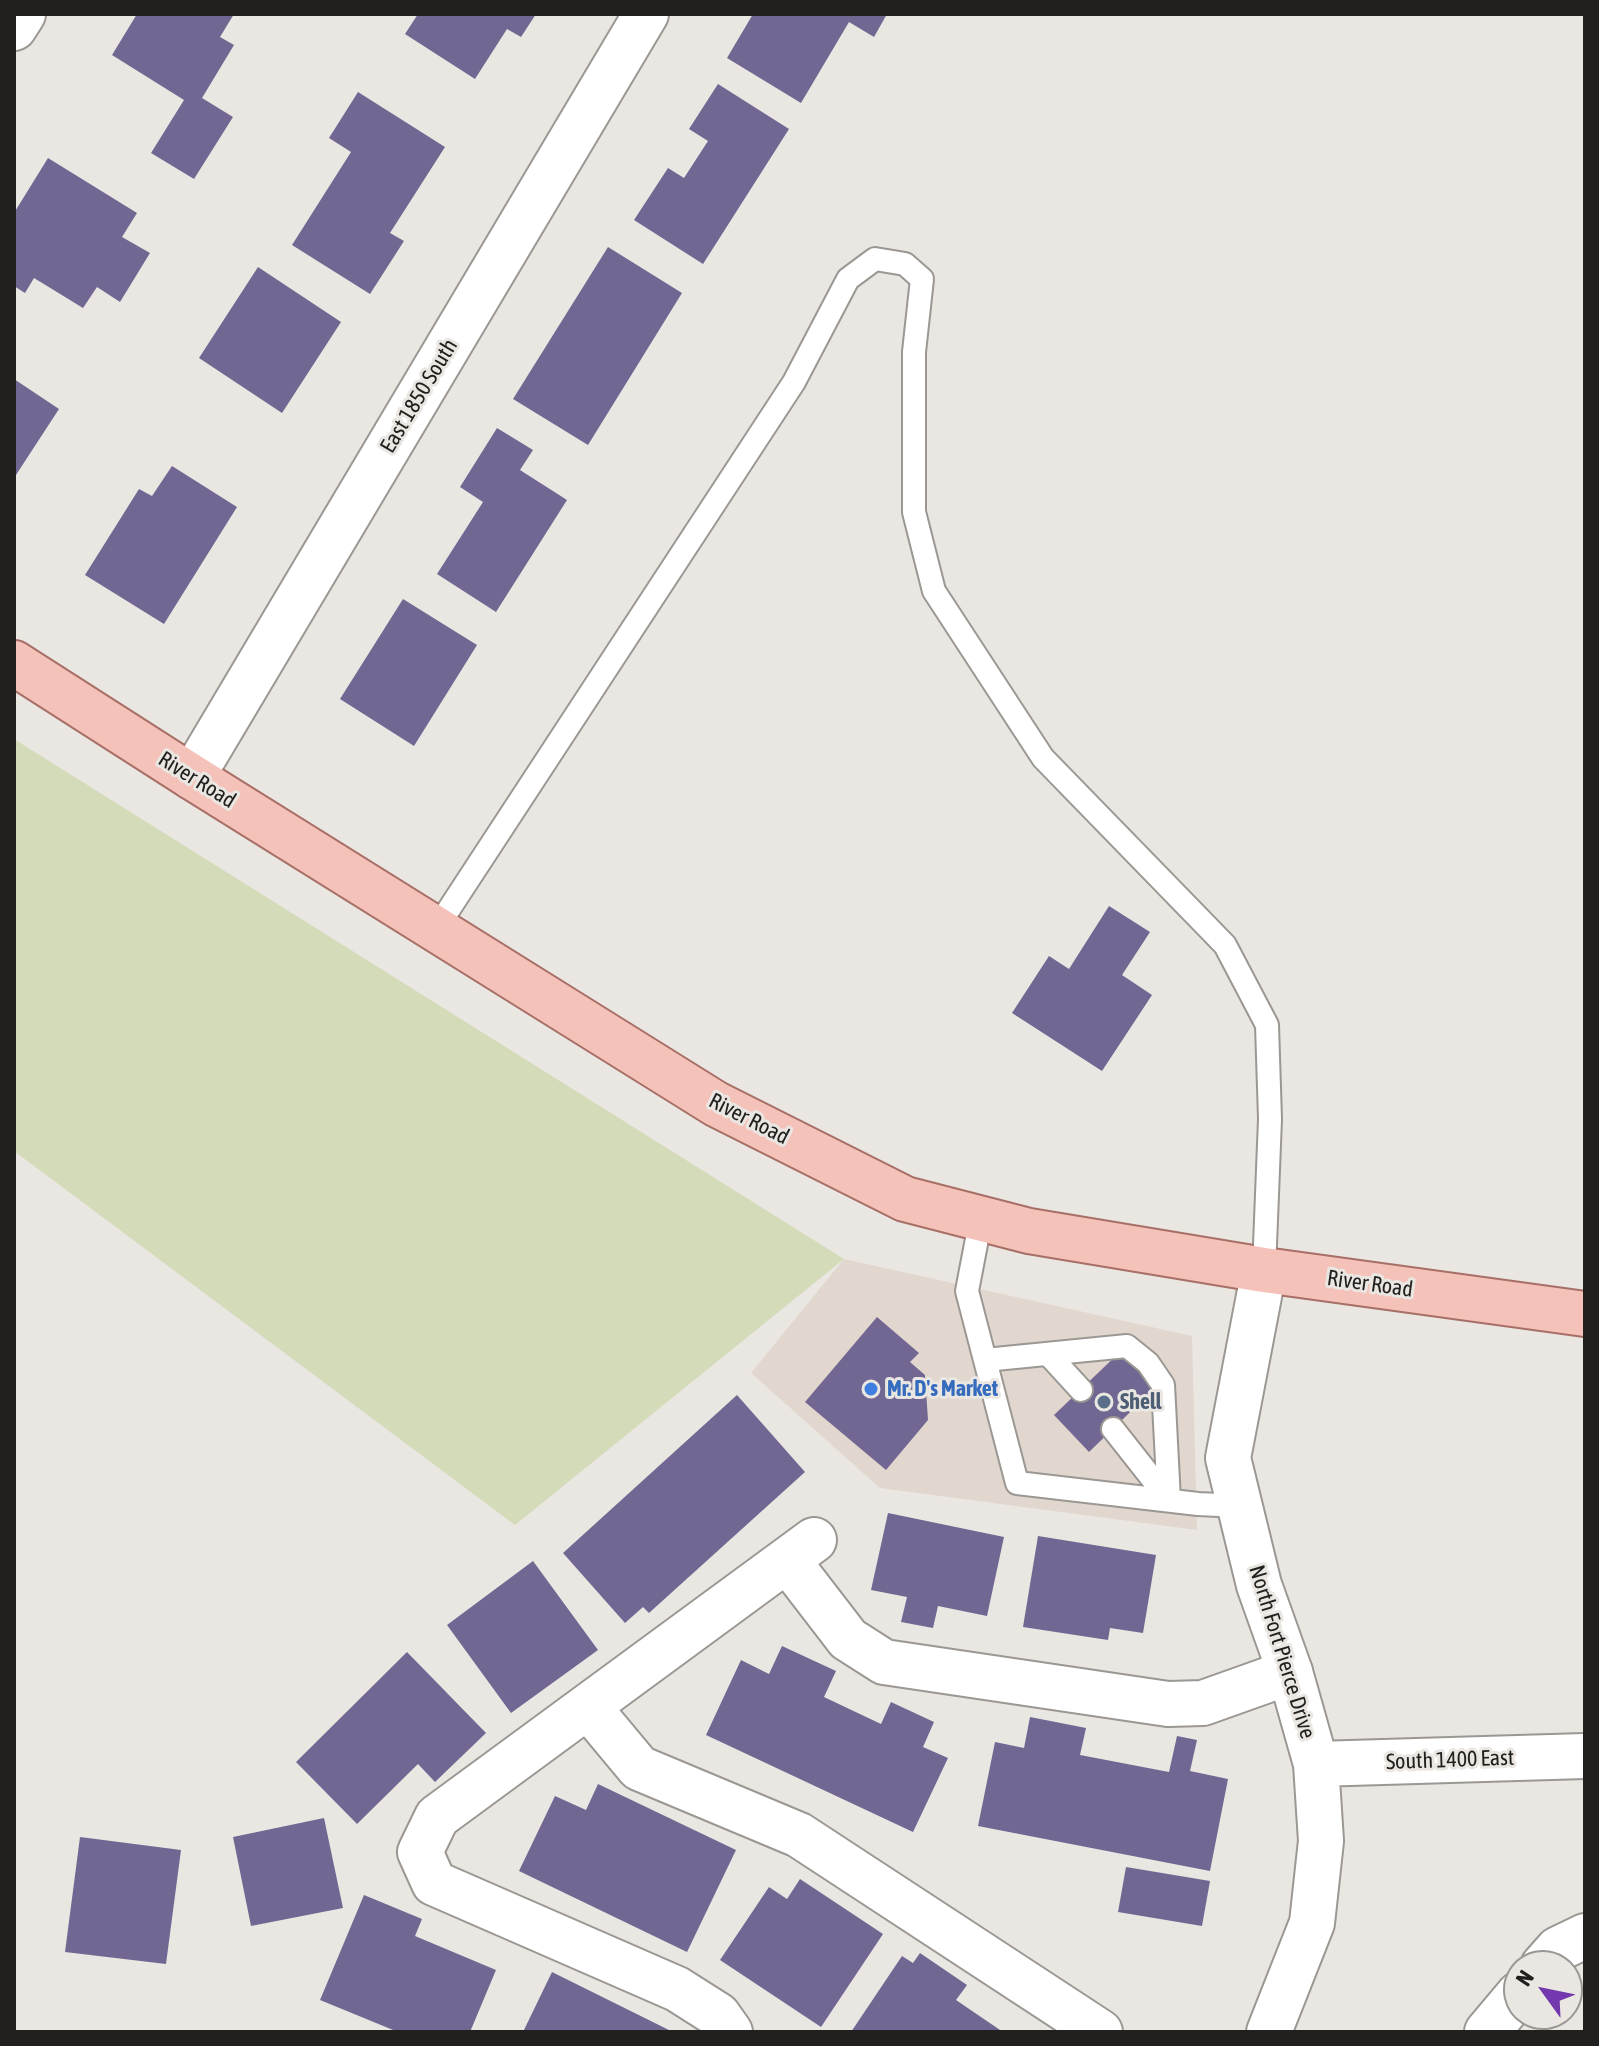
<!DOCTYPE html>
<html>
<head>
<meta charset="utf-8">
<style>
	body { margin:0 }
	#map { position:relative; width:1599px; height:2046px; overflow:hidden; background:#eae6e2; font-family:"Asap Condensed",sans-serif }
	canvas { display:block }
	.frame { position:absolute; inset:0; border:16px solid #22201f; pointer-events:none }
	.north { position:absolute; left:1503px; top:1950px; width:80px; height:80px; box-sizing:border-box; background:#eae6e2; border:2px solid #9a9794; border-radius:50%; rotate:303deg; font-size:22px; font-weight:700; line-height:32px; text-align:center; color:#22201f }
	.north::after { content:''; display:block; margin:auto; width:28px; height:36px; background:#7338ae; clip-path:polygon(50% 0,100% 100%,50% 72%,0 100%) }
</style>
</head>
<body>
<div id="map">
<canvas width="1599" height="2046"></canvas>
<div class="frame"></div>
<div class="north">N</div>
</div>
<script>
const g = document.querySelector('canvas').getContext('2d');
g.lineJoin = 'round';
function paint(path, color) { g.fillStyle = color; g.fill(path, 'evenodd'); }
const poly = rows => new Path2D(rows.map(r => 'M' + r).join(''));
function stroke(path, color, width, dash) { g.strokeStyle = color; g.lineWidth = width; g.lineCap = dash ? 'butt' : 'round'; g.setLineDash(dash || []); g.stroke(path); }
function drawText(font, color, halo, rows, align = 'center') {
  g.font = font + ' "Asap Condensed",sans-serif'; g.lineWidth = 6; g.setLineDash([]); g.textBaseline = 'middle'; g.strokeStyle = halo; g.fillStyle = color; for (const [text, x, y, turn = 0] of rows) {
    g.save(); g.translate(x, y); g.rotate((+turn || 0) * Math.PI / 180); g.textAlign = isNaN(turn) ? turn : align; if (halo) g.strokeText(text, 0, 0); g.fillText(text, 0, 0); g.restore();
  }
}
paint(poly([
	[844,1259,1192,1336,1197,1530,880,1488,751,1373]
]), '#e1d7ce');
paint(poly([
	[14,739,844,1259,515,1525,14,1151]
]), '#d4dbb9');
paint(poly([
	[137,14,234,14,220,37,234,45,202,98,233,117,194,179,151,153,184,100,112,55],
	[418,14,536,14,521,37,507,29,475,79,405,34],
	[753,14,887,14,874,37,849,22,801,103,727,58],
	[718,84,789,129,703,264,634,220,668,168,684,178,708,141,689,129],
	[358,92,445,147,390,233,404,241,370,294,292,245,351,152,329,138],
	[48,158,137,213,122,237,150,253,120,302,97,287,83,308,34,278,25,293,14,286,14,213],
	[608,247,682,293,588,445,513,399],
	[258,267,341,322,282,413,199,358],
	[14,379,59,409,14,478],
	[497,428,533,450,520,470,567,500,496,612,437,574,483,502,460,487],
	[172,466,237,507,164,624,85,575,139,489,152,496],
	[403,599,477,645,414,746,340,699],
	[1109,906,1150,932,1122,975,1152,995,1102,1071,1012,1013,1049,956,1069,969],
	[877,1317,919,1353,910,1362,925,1375,928,1420,886,1470,805,1402],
	[1122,1350,1157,1386,1089,1452,1054,1415],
	[737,1395,805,1472,649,1613,643,1607,625,1623,563,1553],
	[888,1513,1004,1537,987,1616,938,1606,933,1628,901,1622,907,1597,871,1590],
	[1038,1536,1156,1555,1143,1633,1110,1628,1108,1640,1023,1627],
	[533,1561,598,1650,511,1713,447,1625],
	[782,1646,836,1671,824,1697,881,1724,891,1702,934,1722,923,1747,948,1758,913,1832,706,1735,741,1660,769,1674],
	[407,1652,486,1733,435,1782,418,1764,357,1824,296,1762],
	[1030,1717,1086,1728,1080,1755,1169,1772,1177,1736,1197,1740,1190,1771,1228,1779,1210,1871,978,1826,995,1742,1024,1748],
	[598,1784,736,1850,687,1952,519,1871,555,1796,586,1810],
	[324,1818,343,1908,251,1926,233,1837],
	[80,1837,181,1850,166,1964,65,1952],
	[1126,1867,1210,1881,1202,1926,1118,1912],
	[800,1879,883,1934,821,2027,720,1960,769,1887,787,1899],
	[364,1895,422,1919,415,1936,496,1970,470,2032,398,2032,320,2000],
	[920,1953,967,1985,956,2000,1003,2032,851,2032,902,1956,913,1963],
	[552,1972,673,2032,523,2032]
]), '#726792');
const service = poly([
	[436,929,794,382,848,279,875,259,905,264,922,279,914,352,914,512,934,591,1043,758,1225,945,1267,1025,1270,1119,1264,1270],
	[981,1218,967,1291,1017,1483,1198,1504,1239,1506],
	[1048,1354,1081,1390],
	[985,1360,1127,1346,1148,1363,1163,1385,1169,1500],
	[1113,1429,1169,1500]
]);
const minor = poly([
	[14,28,23,14],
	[192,777,646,14],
	[788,1561,848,1639,884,1662,1168,1704,1203,1703,1290,1672],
	[589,1708,639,1768,799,1835,1100,2032],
	[1543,1966,1558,1949,1585,1936],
	[730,2032,718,2015,677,1989,434,1883,420,1852,437,1817,814,1540],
	[1487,2032,1519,1994]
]);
const tertiary = poly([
	[1264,1270,1228,1458,1259,1585,1290,1672,1316,1764,1321,1841,1312,1923,1269,2032],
	[1316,1764,1585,1756]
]);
const primary = poly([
	[14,663,192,777,716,1104,905,1199,1029,1231,1264,1270,1585,1314]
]);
stroke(service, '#9b9793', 26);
stroke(minor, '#9b9793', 48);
stroke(tertiary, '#9b9793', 48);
stroke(primary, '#a76f66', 48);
stroke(service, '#fff', 22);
stroke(minor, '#fff', 44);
stroke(tertiary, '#fff', 44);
stroke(primary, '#f5c2ba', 44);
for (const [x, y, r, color] of [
	[871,1389,8,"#3f7fe0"],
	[1104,1402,8,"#5c6f8a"]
]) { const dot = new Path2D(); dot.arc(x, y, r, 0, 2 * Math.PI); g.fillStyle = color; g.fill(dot); stroke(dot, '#eae6e2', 3); }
drawText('22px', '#22201f', '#eae6e2', [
	["East 1850 South",419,396,-59],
	["River Road",197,780,32],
	["River Road",749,1119,27],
	["River Road",1370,1284,8],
	["North Fort Pierce Drive",1282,1652,73],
	["South 1400 East",1450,1760,-2]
]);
drawText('bold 22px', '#366cbe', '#eae6e2', [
	["Mr. D's Market",887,1389]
], 'left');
drawText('bold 22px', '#4e5e75', '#eae6e2', [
	["Shell",1120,1402]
], 'left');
</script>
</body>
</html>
